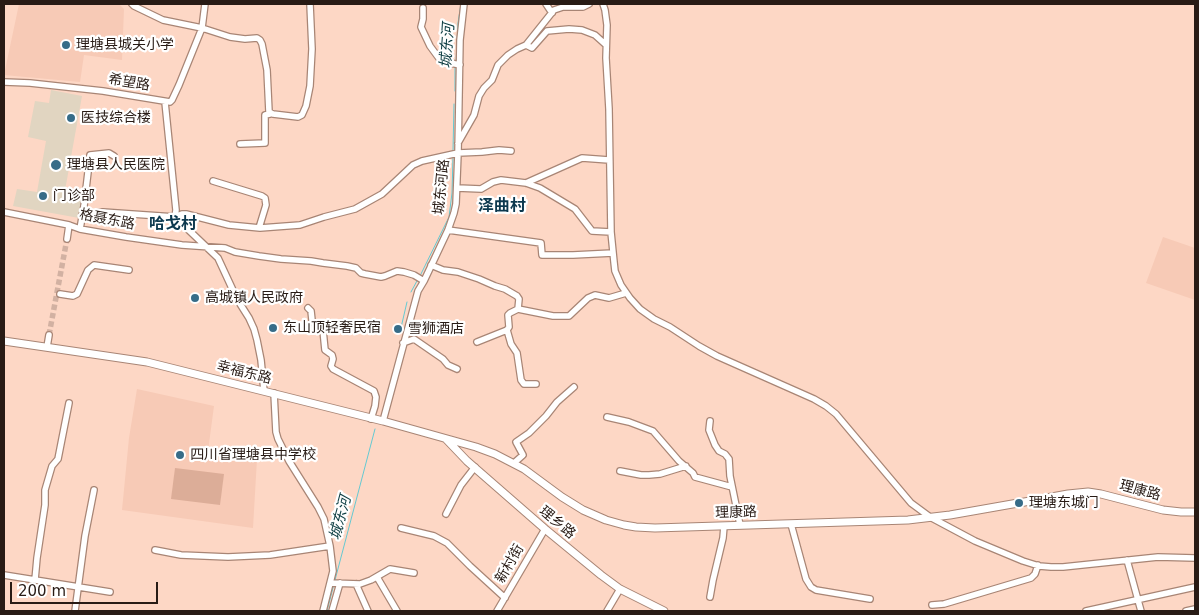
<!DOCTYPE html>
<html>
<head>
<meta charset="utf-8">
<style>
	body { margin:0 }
	#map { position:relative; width:1199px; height:615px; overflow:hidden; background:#fdd7c5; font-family:"DejaVu Sans",sans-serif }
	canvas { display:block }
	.frame { position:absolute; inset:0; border:5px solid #281b15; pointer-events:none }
	.scale { position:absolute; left:10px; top:582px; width:148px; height:22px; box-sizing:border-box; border:2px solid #281b15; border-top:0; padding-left:6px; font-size:15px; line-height:18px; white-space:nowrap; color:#281b15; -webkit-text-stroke:4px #fff; paint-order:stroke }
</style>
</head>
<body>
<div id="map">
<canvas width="1199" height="615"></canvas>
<div class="frame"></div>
<div class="scale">200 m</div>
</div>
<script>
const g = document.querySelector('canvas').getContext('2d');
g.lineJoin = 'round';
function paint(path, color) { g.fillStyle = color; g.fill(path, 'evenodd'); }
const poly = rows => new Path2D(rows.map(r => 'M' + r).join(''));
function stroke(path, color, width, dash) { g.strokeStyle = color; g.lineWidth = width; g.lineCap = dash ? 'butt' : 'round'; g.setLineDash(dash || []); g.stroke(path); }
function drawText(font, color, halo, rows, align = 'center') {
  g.font = font + ' "DejaVu Sans","Noto Sans SC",sans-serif'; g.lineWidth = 4.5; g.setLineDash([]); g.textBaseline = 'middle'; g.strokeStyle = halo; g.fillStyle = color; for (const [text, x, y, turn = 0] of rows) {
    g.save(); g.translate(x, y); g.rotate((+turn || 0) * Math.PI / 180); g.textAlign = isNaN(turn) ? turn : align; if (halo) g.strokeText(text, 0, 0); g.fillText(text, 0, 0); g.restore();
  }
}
paint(poly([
	[19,4,119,4,124,9,122,60,84,55,80,82,4,75],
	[1163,237,1195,248,1195,300,1146,283],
	[137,389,214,406,208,451,257,459,253,528,122,510,129,438]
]), '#f7cab6');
paint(poly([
	[51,90,82,96,64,196,82,200,79,218,13,206,17,189,37,192,46,141,28,137,35,101,49,103]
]), '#e1d5c1');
paint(poly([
	[175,468,224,474,220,505,171,499]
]), '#dcad98');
stroke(poly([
	[456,63,458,23,461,4],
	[455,91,455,67],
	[453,151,454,104],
	[420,276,449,217,452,193,453,157],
	[411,292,418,279],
	[400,332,407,302],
	[335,580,375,429],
	[327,611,334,584]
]), '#64c9d2', 1);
stroke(poly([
	[49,335,67,239]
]), '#d2b1a2', 5.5, [5.5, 3]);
const minor = poly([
	[132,4,134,6,163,20,202,28,230,37,245,39,257,38,260,40,262,44,267,70,269,112,273,114,298,117,302,115,306,106,310,86,312,49,310,4],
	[546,4,552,13],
	[603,4,605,10,607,25,606,58,609,109,611,232,614,262,615,271,621,285,630,298,640,309,654,319,670,327,699,346,717,356,814,399,826,406,836,414,911,503,930,517,975,541,1023,561,1039,566,1051,567,1063,567,1158,557,1195,558],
	[423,8,423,19,421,27,430,46,441,61,460,65],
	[526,45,532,48,547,31,569,29,582,30,595,35,605,44],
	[4,82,30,83,103,91,170,102,172,100,179,85,202,28,205,4],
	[165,102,176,210,175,217,218,258,237,299,249,318,254,329,257,340,261,360,264,391],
	[458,143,474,115,479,96,484,88,492,80,498,65,508,55,517,49,526,45,554,10,563,7,583,7,589,4],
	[240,144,265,143,265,115,270,114,270,113],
	[213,181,262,196,265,198,266,205,259,228],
	[526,183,582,158,609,160],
	[457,188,481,189,493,182,501,180,526,183,540,188,575,209,592,231,611,232],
	[4,212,69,225,80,229,126,237,182,245,225,248,235,252,259,256,281,259,311,261,323,263,347,266,356,268,361,273,365,274,381,277,385,276,397,271,404,272,414,275,424,281],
	[82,215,103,212,175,217,182,214,186,214,229,225,260,228,300,225,324,217,355,209,382,194,413,165,422,161,458,153,482,152,499,150,511,151],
	[80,229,84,206,90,155,109,153,114,156],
	[448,230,541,243,542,255,573,255,613,253],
	[67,239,69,225],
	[431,265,443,270,458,272,479,279,495,286,505,289,517,296,519,299,518,309,553,316,569,316,588,298,595,295,609,298,626,293],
	[60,294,73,296,77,294,88,270,94,265,129,270],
	[308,308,311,311,312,320,315,324,323,330,325,350,332,355,333,359,331,366,333,369,374,391,376,397,375,406,371,419],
	[507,330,511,344,517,353,521,380,524,384,536,384],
	[477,342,507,330,509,327,508,315,510,313,518,309],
	[403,343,414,339,443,359,448,365,457,369],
	[47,347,49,335],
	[274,393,276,432,278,439,289,461,318,507,324,519,330,546,333,571,323,611],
	[607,417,629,422,653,431,679,461,693,473,695,477,732,487],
	[383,421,418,291,424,281,448,230,454,213,456,204,458,153,460,40,464,4],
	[710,421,709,430,715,445,719,451,725,454,729,459,730,476,740,525],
	[514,463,523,455,516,442,529,433,546,416,557,402,574,387],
	[620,471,641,475,649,475,660,474,686,466],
	[446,514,461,485,475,467],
	[791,524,806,579,811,587,816,590,870,599],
	[401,528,434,536,447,543,470,566,505,598],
	[155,550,181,555,228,557,270,555,330,546],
	[1127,560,1141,611],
	[4,575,110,592],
	[377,577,397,611],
	[35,580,37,558,45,505,45,490,52,466,58,459,69,403],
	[331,583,360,584,371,580,390,569,414,573],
	[356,584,368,611],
	[710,597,713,580,723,538,724,526],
	[932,605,944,604,1031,578,1035,574,1038,565],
	[75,611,85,536,94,490],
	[332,611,340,583],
	[497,611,545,529],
	[607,611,620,589],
	[1086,611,1195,587],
	[1186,611,1195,609]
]);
const major = poly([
	[4,341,147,362,383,421,476,447,495,454,524,469,562,497,583,510,606,520,624,525,636,527,655,528,908,520,950,515,1018,503],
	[446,439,467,461,545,529,601,575,620,589,664,611],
	[1019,503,1068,494,1088,492,1101,494,1163,510,1181,512,1195,512]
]);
stroke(minor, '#a88575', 8);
stroke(major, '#a88575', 9);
stroke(minor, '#fff', 5.5);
stroke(major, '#fff', 7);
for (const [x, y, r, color] of [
	[66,45,5,"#376c88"],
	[71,118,5,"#376c88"],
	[56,165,6,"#376c88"],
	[43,196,5,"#376c88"],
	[195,298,5,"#376c88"],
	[273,328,5,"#376c88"],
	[398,329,5,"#376c88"],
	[180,455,5,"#376c88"],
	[1019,503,5,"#376c88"]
]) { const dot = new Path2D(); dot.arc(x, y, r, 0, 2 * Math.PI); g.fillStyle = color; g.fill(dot); stroke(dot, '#fff', 2); }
drawText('14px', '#281b15', '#fff', [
	["理塘县城关小学",76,45],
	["医技综合楼",81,118],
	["理塘县人民医院",67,165],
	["门诊部",53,196],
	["高城镇人民政府",205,298],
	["东山顶轻奢民宿",283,328],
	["雪狮酒店",408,329],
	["四川省理塘县中学校",190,455],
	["理塘东城门",1029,503]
], 'left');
drawText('14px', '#281b15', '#fff', [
	["希望路",129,83,9],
	["城东河路",442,187,-84],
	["格聂东路",107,220,11],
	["幸福东路",244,373,14],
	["理康路",1140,491,15],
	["理康路",736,513,-2],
	["理乡路",557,523,40],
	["新村街",510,564,-60]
]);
drawText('italic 15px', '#0e3e43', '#fff', [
	["城东河",448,46,-86],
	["城东河",341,518,-75]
]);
drawText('bold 16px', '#0c384e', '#fff', [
	["泽曲村",502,207],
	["哈戈村",173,225]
]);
</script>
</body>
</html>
